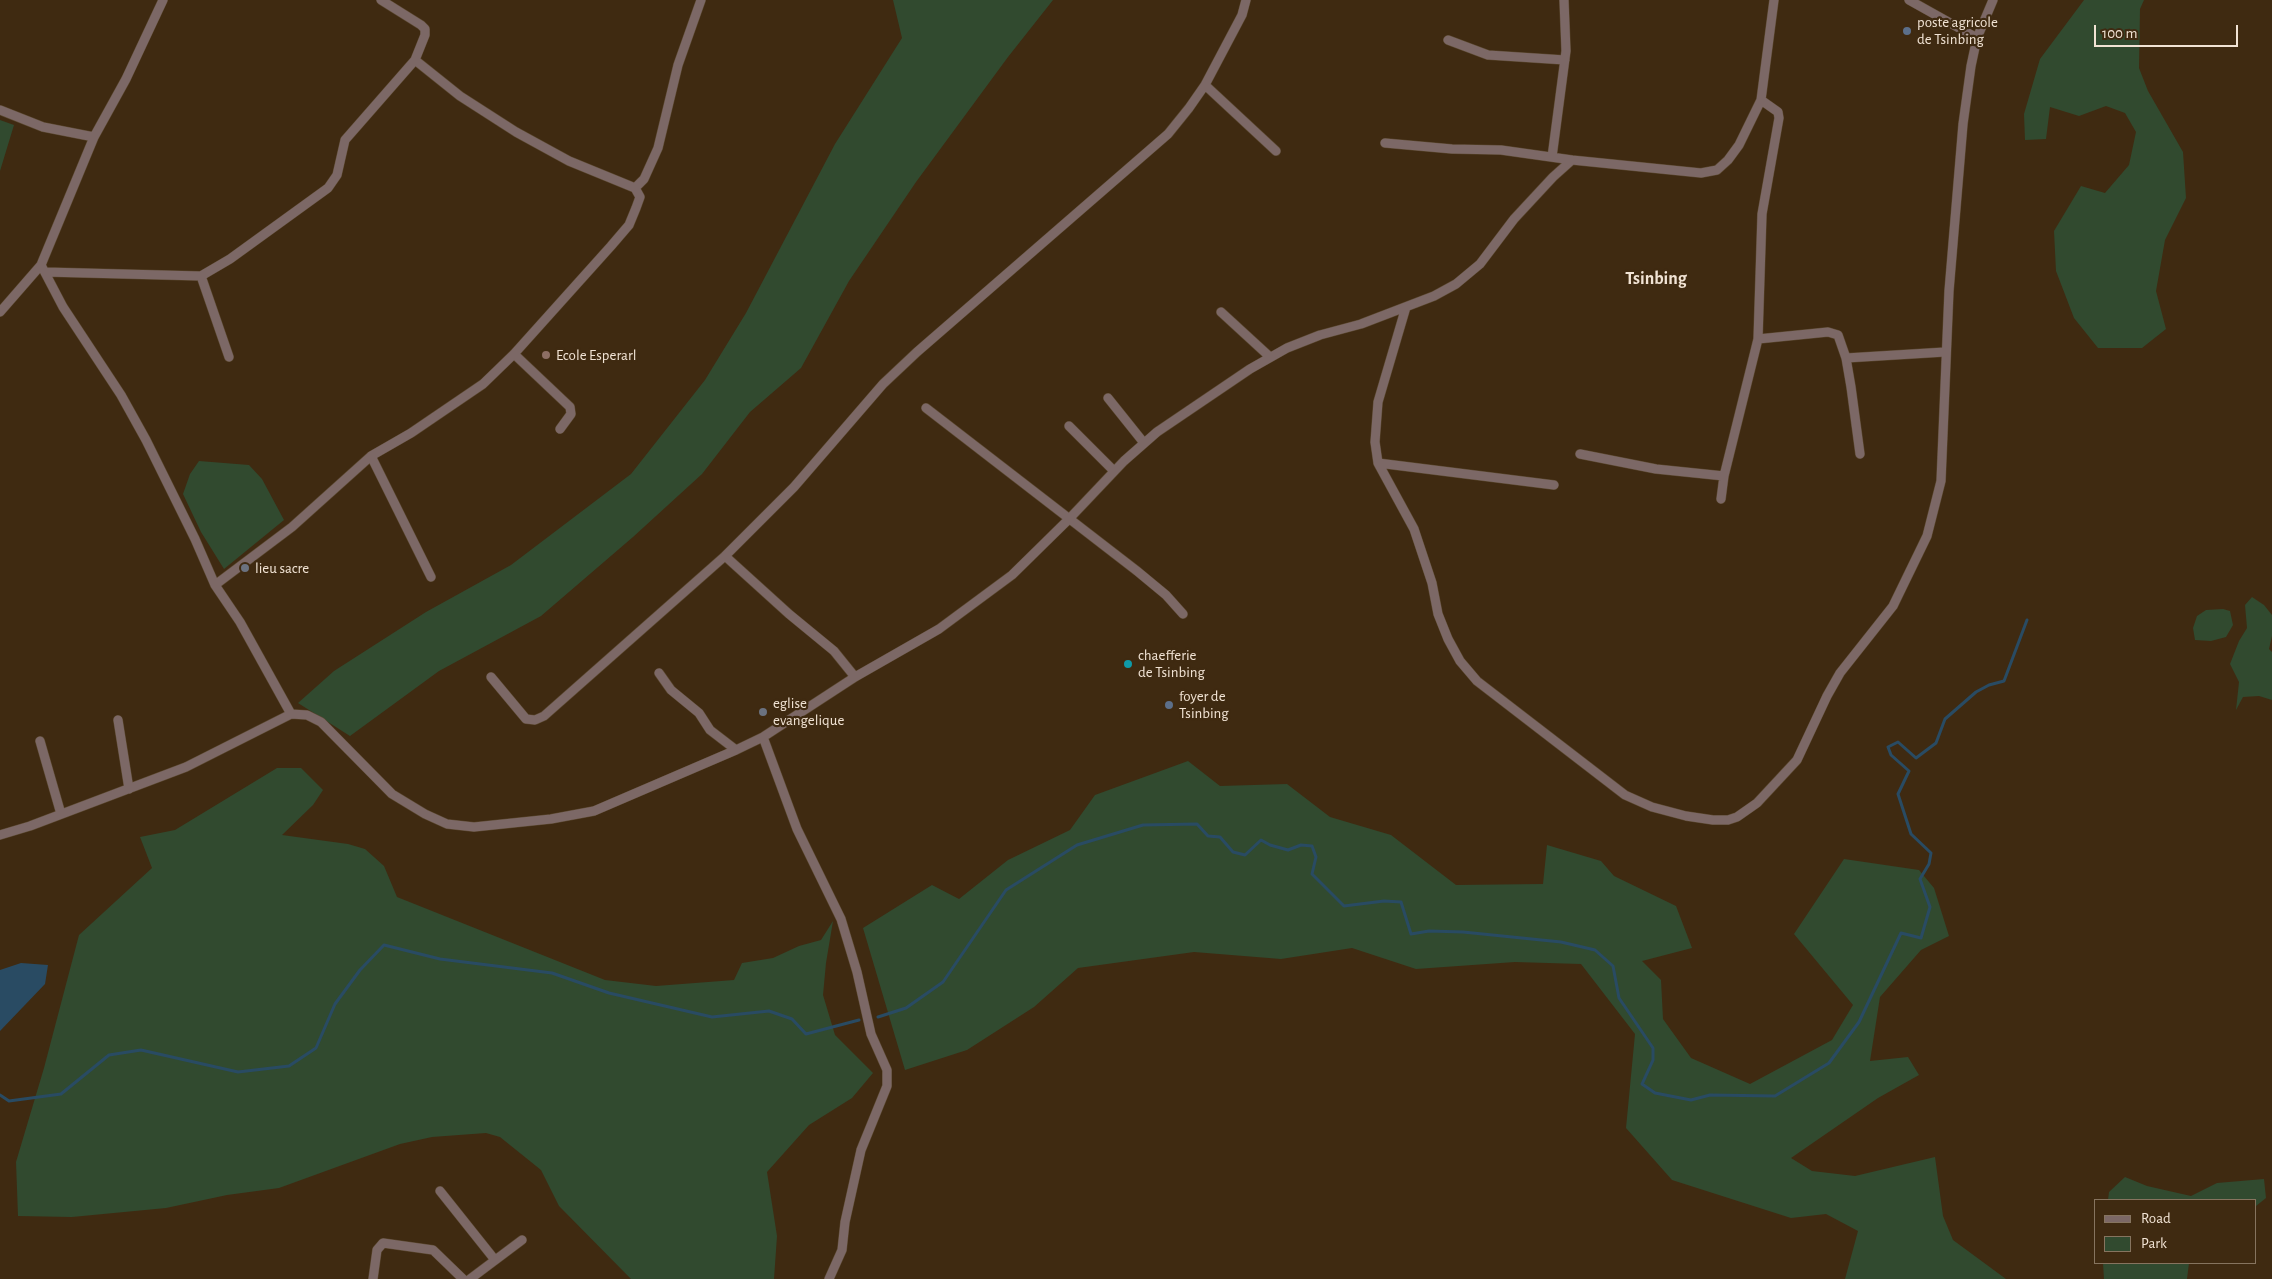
<!DOCTYPE html>
<html>
<head>
<meta charset="utf-8">
<style>
	body { margin:0 }
	#map { position:relative; width:2272px; height:1279px; overflow:hidden; background:#3f2a11; font-family:"Alegreya Sans",sans-serif }
	canvas { display:block }
	.legend { position:absolute; left:2094px; top:1199px; width:162px; height:65px; box-sizing:border-box; background:#3f2a11; border:1px solid #86745f; margin:0; padding:6px 9px; list-style:none; font-size:15px; color:#f1e3d4 }
	.legend li { display:flex; align-items:center; gap:10px; height:25px }
	.legend b { width:25px; border:1px solid #86745f }
	.scale { position:absolute; left:2094px; top:25px; width:144px; height:22px; box-sizing:border-box; border:2px solid #f1e3d4; border-top:0; padding-left:6px; font-size:15px; line-height:18px; white-space:nowrap; color:#f1e3d4; -webkit-text-stroke:4px #3f2a11; paint-order:stroke }
</style>
</head>
<body>
<div id="map">
<canvas width="2272" height="1279"></canvas>
<ul class="legend">
<li><b style="height:6px;background:#7c6866"></b>Road</li>
<li><b style="height:14px;background:#314a2f"></b>Park</li>
</ul>
<div class="scale">100 m</div>
</div>
<script>
const g = document.querySelector('canvas').getContext('2d');
g.lineJoin = 'round';
function paint(path, color) { g.fillStyle = color; g.fill(path, 'evenodd'); }
const poly = rows => new Path2D(rows.map(r => 'M' + r).join(''));
function stroke(path, color, width, dash) { g.strokeStyle = color; g.lineWidth = width; g.lineCap = dash ? 'butt' : 'round'; g.setLineDash(dash || []); g.stroke(path); }
function drawText(font, color, halo, rows, align = 'center') {
  g.font = font + ' "Alegreya Sans",sans-serif'; g.lineWidth = 4.5; g.setLineDash([]); g.textBaseline = 'middle'; g.strokeStyle = halo; g.fillStyle = color; for (const [text, x, y, turn = 0] of rows) {
    g.save(); g.translate(x, y); g.rotate((+turn || 0) * Math.PI / 180); g.textAlign = isNaN(turn) ? turn : align; if (halo) g.strokeText(text, 0, 0); g.fillText(text, 0, 0); g.restore();
  }
}
paint(poly([
	[893,0,1053,0,1008,57,916,182,849,281,801,368,750,412,702,474,633,537,541,616,439,671,350,736,298,703,334,671,426,612,511,565,631,474,705,380,746,313,835,144,902,38],
	[2084,0,2144,0,2140,9,2139,68,2148,91,2183,152,2186,198,2165,240,2156,291,2166,329,2142,348,2098,348,2074,318,2056,271,2054,231,2081,186,2105,193,2129,165,2136,132,2125,113,2106,106,2079,116,2050,107,2046,139,2025,140,2024,114,2040,59],
	[0,120,14,125,0,171],
	[199,461,249,465,262,479,284,520,224,569,201,532,183,494,190,474],
	[2252,597,2264,605,2272,615,2272,636,2269,649,2272,652,2272,700,2259,696,2243,697,2236,710,2239,682,2230,664,2239,641,2247,628,2245,605],
	[2223,609,2230,611,2233,625,2226,637,2211,641,2195,640,2193,628,2197,616,2206,610],
	[1188,761,1220,786,1287,784,1330,817,1391,835,1456,885,1543,884,1547,845,1601,861,1614,876,1676,906,1692,948,1642,961,1661,980,1663,1019,1691,1058,1750,1084,1832,1040,1853,1005,1794,934,1844,859,1919,870,1934,888,1949,936,1921,950,1880,997,1870,1061,1908,1057,1919,1075,1878,1098,1791,1158,1812,1171,1855,1176,1935,1157,1943,1216,1953,1240,2006,1279,1845,1279,1858,1231,1826,1214,1791,1218,1672,1180,1626,1128,1635,1034,1581,964,1515,962,1416,969,1352,948,1281,959,1194,952,1078,968,1034,1007,967,1050,905,1070,863,928,932,885,959,899,1008,860,1070,830,1095,795],
	[277,768,301,768,323,790,313,805,282,835,348,844,365,849,384,866,397,897,605,980,656,986,734,980,742,963,773,958,799,946,821,940,833,921,826,963,823,995,835,1035,873,1073,852,1098,809,1125,767,1172,777,1236,774,1279,631,1279,559,1206,541,1170,500,1137,486,1133,432,1137,400,1144,279,1188,227,1195,166,1208,72,1217,18,1216,16,1162,44,1068,79,935,152,868,140,837,175,830],
	[2125,1177,2147,1186,2191,1196,2217,1183,2264,1179,2266,1198,2256,1206,2256,1200,2108,1200,2109,1192],
	[2103,1263,2189,1263,2187,1279,2104,1279]
]), '#314a2f');
paint(poly([
	[21,963,48,965,45,984,0,1031,0,970]
]), '#294b63');
stroke(poly([
	[878,1017,906,1008,943,982,1006,890,1077,845,1143,825,1197,824,1208,836,1220,837,1233,852,1245,855,1261,840,1270,845,1288,850,1301,845,1312,846,1316,857,1312,874,1344,906,1384,901,1401,902,1411,934,1429,931,1463,932,1561,942,1595,950,1613,966,1619,998,1653,1048,1653,1060,1642,1084,1655,1093,1691,1100,1710,1095,1775,1096,1829,1063,1859,1022,1901,933,1921,938,1930,907,1920,879,1929,864,1931,853,1911,834,1898,794,1909,771,1891,755,1888,747,1898,742,1916,758,1936,743,1945,719,1976,692,1989,685,2004,681,2027,620],
	[0,1095,9,1101,61,1094,109,1055,141,1050,238,1072,289,1066,316,1048,335,1004,360,970,384,945,440,959,552,973,609,993,712,1017,769,1011,792,1019,806,1034,859,1020]
]), '#294b63', 3);
const street = poly([
	[1909,0,1977,38,1993,0],
	[1448,40,1488,55,1565,60],
	[1205,85,1276,151],
	[0,110,43,127,94,137],
	[1385,143,1452,149,1501,150,1572,160],
	[1552,157,1566,51,1564,0],
	[635,188,644,179,658,148,678,65,701,0],
	[41,265,63,307,121,395,146,440,195,539,215,585,240,622,291,714],
	[45,272,201,276,230,259,328,188,337,175,345,140,415,60,425,35,425,29,421,25,381,0],
	[201,276,229,357],
	[1406,307,1378,402,1375,442,1378,463,1414,529,1432,583,1438,614,1448,639,1460,661,1477,681,1625,795,1652,807,1686,816,1713,820,1728,820,1737,817,1757,803,1797,760,1827,696,1840,673,1893,606,1927,536,1941,481,1949,291,1963,124,1971,66,1977,38],
	[0,312,41,265,94,137,126,79,163,0],
	[1221,312,1270,357],
	[1758,339,1828,332,1838,335,1846,358,1851,387,1860,454],
	[514,354,570,407,571,414,560,429],
	[1846,358,1945,352],
	[1108,398,1144,443],
	[926,408,1137,571,1166,595,1183,614],
	[1069,426,1114,471],
	[1580,454,1656,469,1724,476],
	[371,456,431,577],
	[1378,463,1554,485],
	[1721,499,1724,476,1758,339,1762,214,1779,118,1778,112,1761,100],
	[215,585,292,527,371,456,411,433,483,384,514,354,611,246,629,225,636,208,640,197,635,188,569,161,516,132,460,96,415,60],
	[659,673,671,690,699,713,710,730,736,750],
	[491,677,526,719,535,720,544,716,725,556],
	[855,677,834,651,789,614,725,556,794,487,883,384,917,352,1168,134,1189,108,1205,85,1242,15,1246,0],
	[118,720,129,789],
	[763,737,797,829,841,919,857,972,871,1034,887,1070,887,1086,861,1150,845,1222,842,1250,829,1279],
	[40,741,61,814],
	[0,835,30,826,186,767,291,714,307,715,321,722,392,794,425,814,447,824,474,827,551,819,594,811,736,750,763,737,855,677,939,629,1012,575,1069,519,1124,461,1157,432,1250,369,1287,348,1320,335,1361,324,1434,296,1456,284,1480,264,1514,219,1553,177,1572,160,1701,173,1717,170,1728,160,1739,145,1761,100,1774,0],
	[440,1191,495,1260],
	[373,1279,377,1250,383,1243,433,1250,463,1279],
	[470,1279,522,1240]
]);
stroke(street, '#5b4830', 10);
stroke(street, '#7c6866', 9);
for (const [x, y, r, color] of [
	[1907,31,5,"#5c6f8a"],
	[546,355,5,"#8d6e63"],
	[245,568,5,"#6b7280"],
	[1128,664,5,"#0f9aa8"],
	[1169,705,5,"#5c6f8a"],
	[763,712,5,"#6b7280"]
]) { const dot = new Path2D(); dot.arc(x, y, r, 0, 2 * Math.PI); g.fillStyle = color; g.fill(dot); stroke(dot, '#3f2a11', 2); }
drawText('15px', '#f1e3d4', '#3f2a11', [
	["poste agricole",1917,22],
	["de Tsinbing",1917,39],
	["Ecole Esperarl",556,355],
	["lieu sacre",255,568],
	["chaefferie",1138,655],
	["de Tsinbing",1138,672],
	["foyer de",1179,696],
	["Tsinbing",1179,713],
	["eglise",773,703],
	["evangelique",773,720]
], 'left');
drawText('bold 18px', '#f1e3d4', '#3f2a11', [
	["Tsinbing",1656,279]
]);
</script>
</body>
</html>
